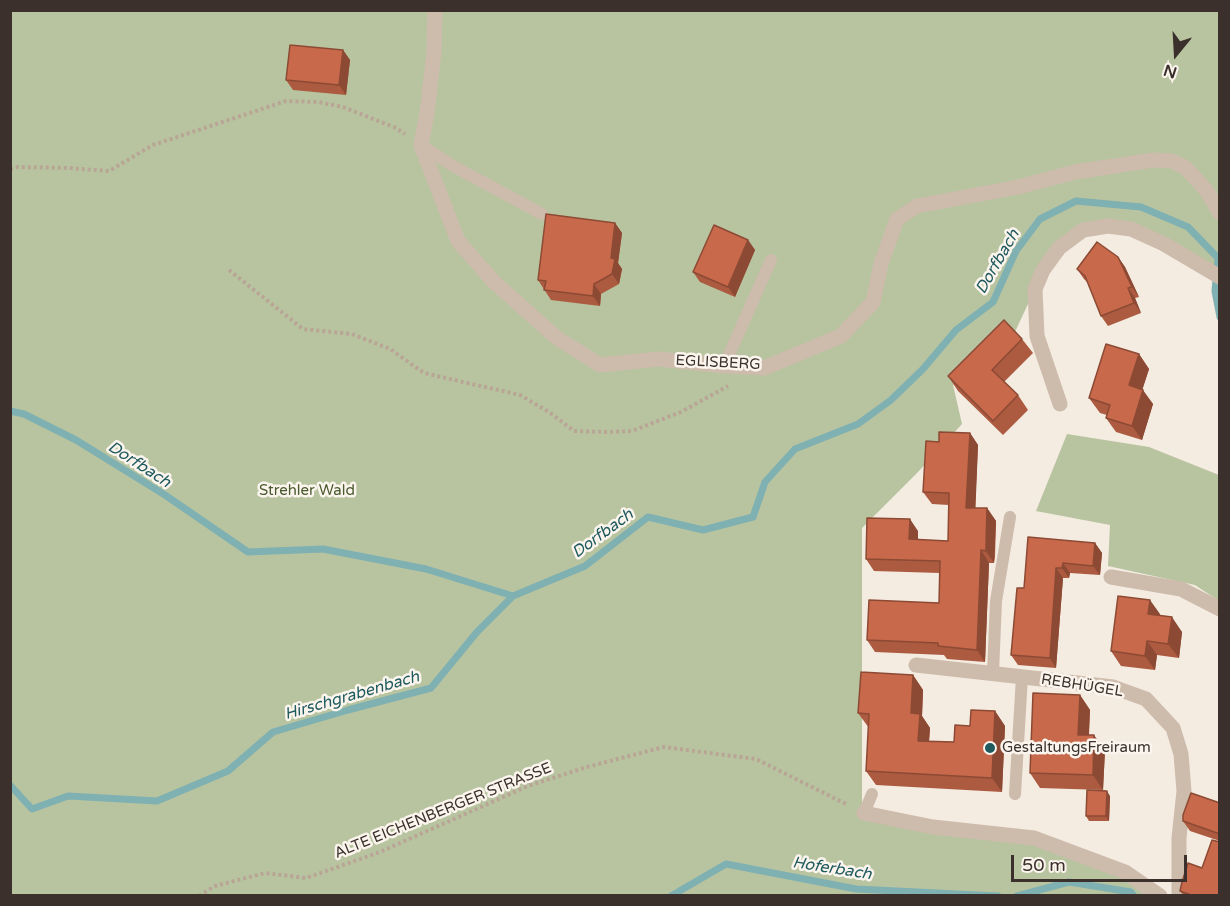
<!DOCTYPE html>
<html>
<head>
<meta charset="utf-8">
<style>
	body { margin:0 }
	#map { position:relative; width:1230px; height:906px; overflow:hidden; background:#f4ebe1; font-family:"Varela Round",sans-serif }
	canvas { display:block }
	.frame { position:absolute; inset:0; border:12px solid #3b302b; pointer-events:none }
	.north { position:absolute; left:1146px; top:24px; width:60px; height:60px; -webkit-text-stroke:4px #fbf5ee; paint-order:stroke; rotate:198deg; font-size:16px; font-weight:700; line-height:24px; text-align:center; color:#3b302b }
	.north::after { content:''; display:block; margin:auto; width:21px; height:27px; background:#3b302b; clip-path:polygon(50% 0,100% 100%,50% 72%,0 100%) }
	.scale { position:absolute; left:1011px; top:855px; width:176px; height:27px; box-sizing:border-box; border:3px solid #3b302b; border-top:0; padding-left:8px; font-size:18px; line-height:21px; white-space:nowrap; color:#3b302b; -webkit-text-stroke:4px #fbf5ee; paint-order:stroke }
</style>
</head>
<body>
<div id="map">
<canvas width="1230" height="906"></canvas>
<div class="frame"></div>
<div class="north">N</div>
<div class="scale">50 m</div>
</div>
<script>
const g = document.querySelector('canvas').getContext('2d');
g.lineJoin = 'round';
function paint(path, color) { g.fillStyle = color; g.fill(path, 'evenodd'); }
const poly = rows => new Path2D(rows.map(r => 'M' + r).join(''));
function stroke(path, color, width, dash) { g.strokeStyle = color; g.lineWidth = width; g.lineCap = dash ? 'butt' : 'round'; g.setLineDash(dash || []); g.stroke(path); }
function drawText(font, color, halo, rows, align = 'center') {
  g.font = font + ' "Varela Round",sans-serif'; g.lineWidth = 5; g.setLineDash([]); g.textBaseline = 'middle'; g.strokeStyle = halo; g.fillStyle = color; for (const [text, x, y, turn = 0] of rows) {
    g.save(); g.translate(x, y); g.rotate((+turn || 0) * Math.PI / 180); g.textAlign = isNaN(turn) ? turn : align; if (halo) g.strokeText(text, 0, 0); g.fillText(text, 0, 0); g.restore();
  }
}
paint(poly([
	[10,11,1219,11,1219,277,1131,229,1083,230,1035,289,1014,334,953,385,962,424,918,472,862,528,862,819,1033,842,1123,877,1152,895,11,895],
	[1067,434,1149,447,1219,475,1219,601,1195,585,1108,566,1110,525,1036,511]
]), '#b8c4a0');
stroke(poly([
	[10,411,24,414,76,440,165,495,248,552,323,549,426,569,513,596,585,566,648,517,703,530,753,517,765,482,795,449,858,424,891,400,923,369,956,330,993,302,1016,251,1040,219,1076,201,1141,207,1188,227,1218,258,1215,291,1220,317],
	[10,785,32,809,68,796,157,801,228,771,273,732,348,710,431,688,477,632,513,596],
	[671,896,726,864,856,889,998,896],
	[1017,896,1069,882,1131,892,1134,896]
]), '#7fb0b2', 7);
stroke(poly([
	[10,169,18,167,68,168,109,171,153,145,286,101,318,102,343,107,396,128,405,134],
	[229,270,303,329,352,334,390,349,424,373,520,395,549,412,574,431,607,432,632,431,681,412,728,386],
	[199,896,215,886,265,873,306,878,380,852,528,786,587,767,664,747,756,759,848,805]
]), '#b9a596', 4, [3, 3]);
stroke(poly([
	[421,145,453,166,542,214],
	[724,366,771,260],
	[993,673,996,601,1010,517],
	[1015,794,1022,677],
	[864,813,872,794]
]), '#cdbbac', 12);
stroke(poly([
	[435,10,434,52,427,113,421,145,458,241,494,282,557,338,600,365,659,359,724,366,764,368,841,336,873,302,881,264,897,219,917,206,1018,187,1075,172,1154,160,1172,161,1186,168,1206,190,1220,213],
	[1060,404,1037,336,1035,289,1043,270,1059,248,1083,230,1108,226,1131,229,1164,244,1220,277],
	[1111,577,1181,589,1220,609],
	[916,665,1113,687,1146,699,1173,728,1181,754,1184,791,1179,838,1179,896],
	[864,813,933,827,1034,838,1125,872,1160,896]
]), '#cdbbac', 15);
paint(poly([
	[343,50,350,60,346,95,293,90,286,80],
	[615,223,622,233,618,263,622,269,619,284,601,294,600,306,551,300,538,280],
	[748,240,755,250,735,297,700,282,693,272],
	[1118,257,1125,267,1139,297,1135,298,1141,313,1108,326,1101,316,1088,283,1084,279,1077,269],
	[1022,339,1033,353,1004,382,1018,395,1028,410,1003,435,958,391,948,376],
	[1139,354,1149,369,1142,390,1153,404,1142,440,1116,432,1106,418,1107,415,1100,413,1089,398],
	[970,433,978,445,975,508,987,508,996,521,995,557,994,563,989,563,985,662,947,659,944,655,875,652,867,640,939,603,940,573,874,571,866,559,918,531,918,540,948,541,949,505,932,504,923,492,939,442],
	[1095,543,1102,553,1100,575,1070,573,1069,578,1063,578,1056,668,1018,665,1011,655,1024,588],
	[1160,614,1160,616,1182,632,1179,658,1157,655,1155,670,1121,666,1111,651],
	[913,675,923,690,922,716,930,728,929,741,954,742,970,726,995,711,1005,726,1002,792,876,785,866,771,869,728,858,713],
	[1080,695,1090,710,1089,735,1105,750,1103,790,1040,788,1030,773],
	[1110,796,1109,821,1089,821,1086,816],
	[1220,803,1220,841,1190,831,1183,821],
	[1202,868,1220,896,1184,896,1180,891]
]), '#ac5a40');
paint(poly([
	[343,50,350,60,346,95,339,85],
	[615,223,622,233,618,263,622,269,619,284,612,274,611,258],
	[748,240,755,250,735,297,728,287],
	[1118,257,1125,267,1139,297,1132,287],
	[594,284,601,294,600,306,593,296],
	[1128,288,1135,298,1141,313,1134,303],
	[1139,354,1149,369,1139,400,1129,385],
	[1143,390,1153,404,1142,440,1132,426],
	[970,433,978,445,975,520,966,508],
	[987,508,996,521,994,563,986,551],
	[910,519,918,531,918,552,909,539],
	[1095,543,1102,553,1100,575,1093,566],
	[981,550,989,563,985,662,977,650],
	[1063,563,1070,573,1069,578,1062,568],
	[1056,568,1063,578,1056,668,1050,658],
	[1150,600,1160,614,1158,629,1148,614],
	[1172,617,1182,632,1179,658,1168,644],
	[1147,641,1157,655,1155,670,1145,656],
	[913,675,923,690,922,716,930,728,928,755,918,741,911,713],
	[1080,695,1090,710,1088,749,1078,735],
	[995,711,1005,726,1002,792,992,778],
	[1094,735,1105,750,1103,790,1093,775],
	[1107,791,1110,796,1109,821,1106,816]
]), '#8c4a34');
const building = poly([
	[290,45,343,50,339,85,286,80,290,45],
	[546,214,615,223,611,258,615,259,612,274,594,284,593,296,544,290,546,281,538,280,546,214],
	[714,225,748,240,728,287,693,272,714,225],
	[1097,242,1118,257,1132,287,1128,288,1134,303,1101,316,1085,276,1077,269,1097,242],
	[1004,320,1022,339,992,370,1018,395,993,421,948,376,1004,320],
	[1106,344,1139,354,1129,385,1143,390,1132,426,1106,418,1110,405,1089,398,1106,344],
	[939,432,970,433,966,508,987,508,986,545,986,551,981,550,977,650,938,646,938,643,867,640,869,600,939,603,940,561,866,559,867,518,910,519,909,539,948,541,949,493,923,492,926,441,939,442,939,432],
	[1028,537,1095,543,1093,566,1063,563,1062,568,1056,568,1050,658,1011,655,1017,588,1024,588,1028,537],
	[1118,596,1150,600,1148,614,1172,617,1168,644,1147,641,1145,656,1111,651,1118,596],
	[861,672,913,675,911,713,920,714,918,741,954,742,955,725,970,726,971,710,995,711,992,778,866,771,869,714,858,713,861,672],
	[1033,693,1080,695,1078,735,1094,735,1093,775,1030,773,1033,693],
	[1087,790,1107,791,1106,816,1086,816,1087,790],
	[1191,793,1220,803,1220,834,1183,821,1183,815,1191,793],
	[1212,840,1220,842,1220,896,1194,896,1180,891,1182,882,1188,863,1202,868,1212,840]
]);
paint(building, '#c8694b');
stroke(building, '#8c4a34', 1.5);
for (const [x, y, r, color] of [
	[990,748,6,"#1f5a5e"]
]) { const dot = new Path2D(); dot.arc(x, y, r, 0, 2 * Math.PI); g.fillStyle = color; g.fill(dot); stroke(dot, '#fbf5ee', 2); }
drawText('15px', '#3b302b', '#fbf5ee', [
	["EGLISBERG",718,363,3],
	["REBHÜGEL",1082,686,9],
	["ALTE EICHENBERGER STRASSE",443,811,-22]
]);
drawText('15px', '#4a5a2e', '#fbf5ee', [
	["Strehler Wald",307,491]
]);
drawText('15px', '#3b302b', '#fbf5ee', [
	["GestaltungsFreiraum",1002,748]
], 'left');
drawText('italic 16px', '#1f5a5e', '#fbf5ee', [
	["Dorfbach",998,262,-60],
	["Dorfbach",139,465,33],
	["Dorfbach",603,534,-36],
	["Hirschgrabenbach",352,696,-16],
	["Hoferbach",832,869,9]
]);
</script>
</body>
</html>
